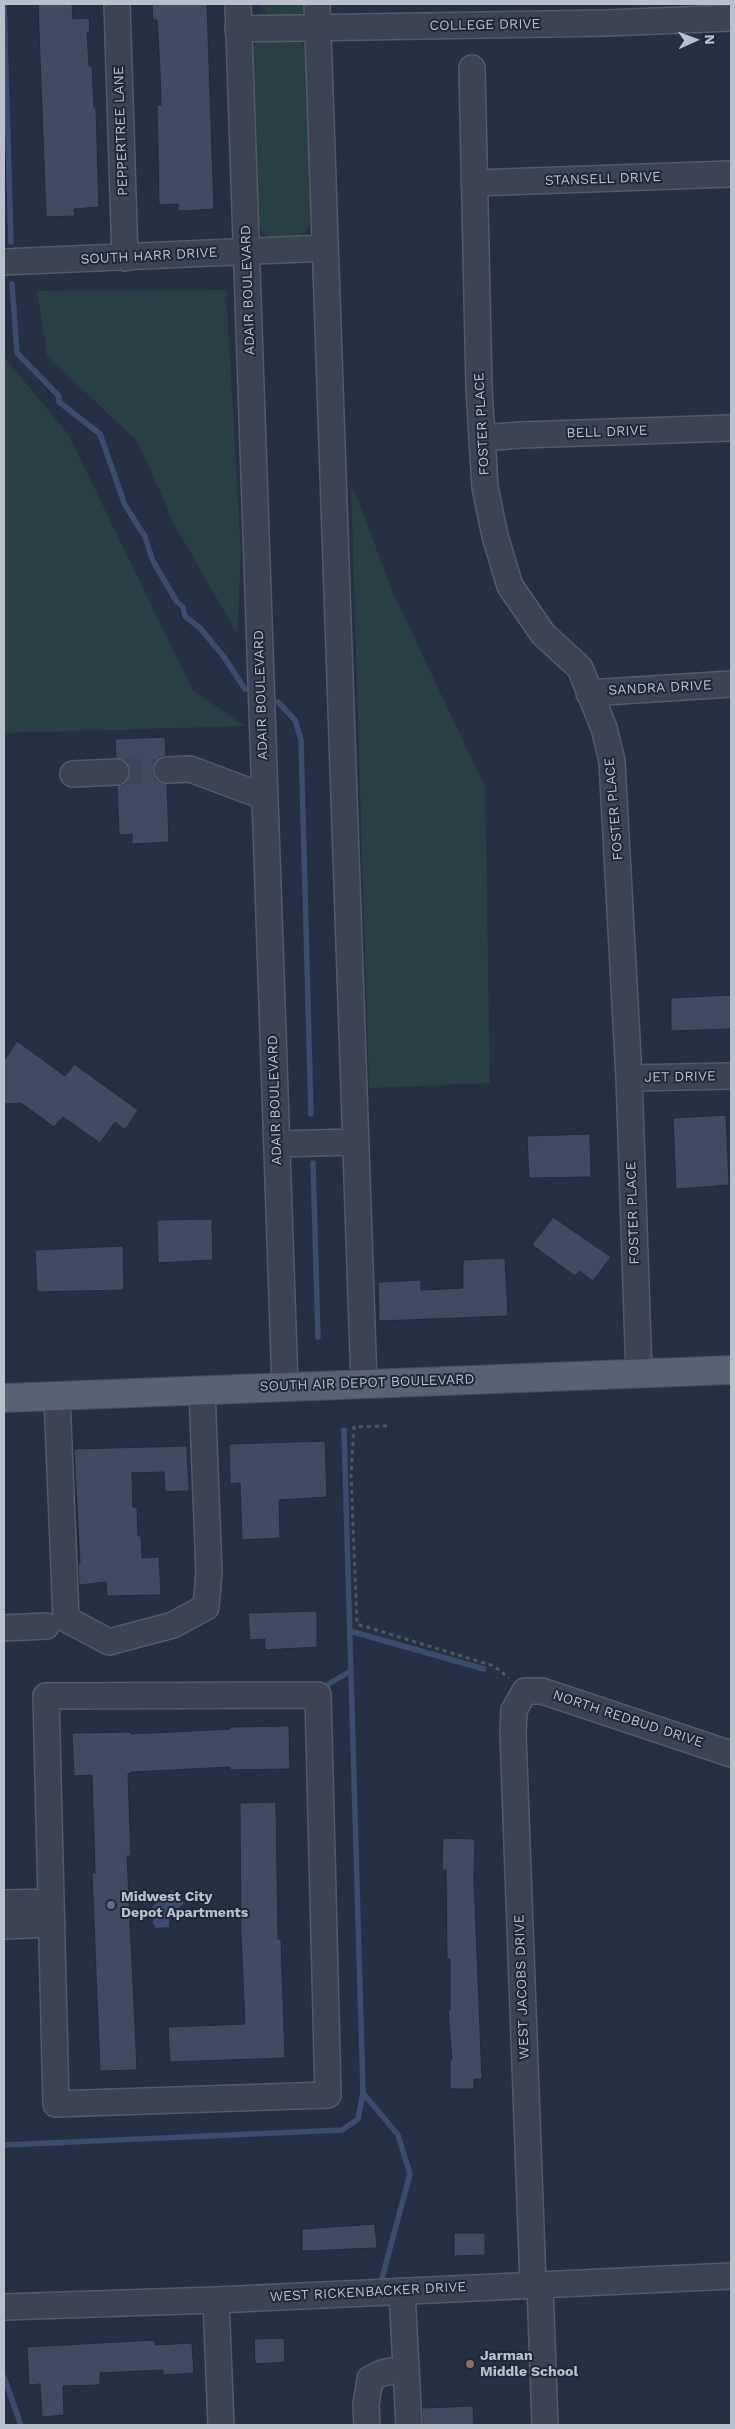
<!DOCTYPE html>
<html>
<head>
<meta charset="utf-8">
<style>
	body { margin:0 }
	#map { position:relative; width:735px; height:2429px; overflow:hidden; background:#263045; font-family:"Work Sans",sans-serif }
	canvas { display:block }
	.frame { position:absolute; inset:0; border:5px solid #b8bfcd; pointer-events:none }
	.north { position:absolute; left:670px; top:15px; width:50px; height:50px; -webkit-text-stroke:4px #1f2839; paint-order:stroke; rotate:88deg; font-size:14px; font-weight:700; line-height:20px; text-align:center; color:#b8bfcd }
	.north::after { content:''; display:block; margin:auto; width:18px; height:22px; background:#b8bfcd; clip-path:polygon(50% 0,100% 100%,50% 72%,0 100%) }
</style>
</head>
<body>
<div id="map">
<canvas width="735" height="2429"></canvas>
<div class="frame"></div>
<div class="north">N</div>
</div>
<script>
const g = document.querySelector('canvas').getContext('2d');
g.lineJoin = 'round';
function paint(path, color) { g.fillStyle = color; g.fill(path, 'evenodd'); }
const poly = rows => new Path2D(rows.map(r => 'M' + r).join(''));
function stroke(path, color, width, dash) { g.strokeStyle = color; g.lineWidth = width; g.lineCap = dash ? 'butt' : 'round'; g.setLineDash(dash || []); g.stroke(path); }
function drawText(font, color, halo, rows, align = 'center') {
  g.font = font + ' "Work Sans",sans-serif'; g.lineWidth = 4; g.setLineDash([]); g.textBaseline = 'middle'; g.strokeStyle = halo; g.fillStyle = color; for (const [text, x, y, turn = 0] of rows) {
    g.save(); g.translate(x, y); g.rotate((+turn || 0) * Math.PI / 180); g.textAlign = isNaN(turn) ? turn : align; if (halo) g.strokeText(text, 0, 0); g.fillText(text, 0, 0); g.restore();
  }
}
paint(poly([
	[259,4,306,4,303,12,298,15,269,18],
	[270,40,299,40,307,49,313,219,305,232,297,236,267,236,262,232,256,219,252,48,255,44],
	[226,290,241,554,237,633,175,526,138,442,47,356,37,291],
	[4,349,5,358,68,434,193,691,245,726,4,733],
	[351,483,394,595,485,787,490,1083,369,1088]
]), '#284045');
paint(poly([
	[172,1890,184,1903,169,1918,169,1927,156,1928,152,1922,154,1920,151,1908]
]), '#3b4c6e');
stroke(poly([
	[4,4,11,242],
	[12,284,17,353,59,396,59,402,100,434,125,505,145,537,153,561,177,602,183,607,185,616,201,629,224,657,245,689],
	[278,702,295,720,301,740,311,1114],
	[313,1163,318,1337],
	[350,1631,484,1669],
	[321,1692,327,1685,349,1672],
	[363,2093,398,2135,410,2174,381,2282],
	[4,2145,342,2130,358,2119,363,2093,344,1430],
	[4,2377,21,2425]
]), '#3b4c6e', 5.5);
const building = poly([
	[38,4,72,4,73,19,89,18,90,33,87,33,89,66,92,66,94,108,96,108,99,207,74,209,75,216,46,217,38,4],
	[152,4,207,4,214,209,178,211,178,204,159,205,157,105,161,105,160,70,157,20,153,20,152,4],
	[165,737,166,756,159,758,153,770,155,778,167,784,169,842,132,844,132,834,119,835,117,786,124,784,130,772,128,764,116,758,115,739,165,737],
	[731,995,731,1029,671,1031,671,998,731,995],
	[17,1041,65,1076,74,1064,138,1110,125,1130,115,1122,100,1143,63,1117,54,1127,21,1103,4,1104,4,1061,17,1041],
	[726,1115,729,1185,676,1189,673,1118,726,1115],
	[590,1134,591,1177,529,1178,527,1136,590,1134],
	[553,1217,611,1257,593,1281,579,1271,575,1276,532,1245,553,1217],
	[212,1219,213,1260,158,1263,157,1220,212,1219],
	[123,1246,124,1290,37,1292,35,1250,123,1246],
	[505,1258,508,1316,379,1321,378,1282,421,1280,421,1290,463,1288,463,1260,505,1258],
	[325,1441,327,1497,279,1500,280,1538,242,1540,240,1483,230,1484,229,1444,325,1441],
	[187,1446,189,1491,165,1492,164,1472,132,1473,133,1507,137,1507,138,1536,141,1536,142,1558,159,1557,161,1595,107,1596,106,1582,79,1585,78,1564,80,1563,74,1449,187,1446],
	[317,1611,317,1647,265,1650,265,1639,250,1640,248,1613,317,1611],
	[289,1726,290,1769,230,1770,230,1767,132,1772,128,1774,131,1856,127,1856,137,2070,100,2071,92,1873,95,1873,92,1775,74,1776,72,1733,131,1732,131,1734,230,1729,230,1727,289,1726],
	[276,1802,278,1939,281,1939,285,2058,170,2062,168,2027,245,2024,241,1935,240,1803,276,1802],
	[443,1838,475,1839,474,1879,482,2079,474,2079,474,2089,450,2089,450,2060,452,2060,448,2010,450,2010,450,1959,447,1959,446,1870,442,1870,443,1838],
	[375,2224,377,2248,302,2251,302,2229,375,2224],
	[454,2233,485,2233,485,2255,454,2256,454,2233],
	[284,2338,285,2362,255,2364,254,2339,284,2338],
	[155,2340,155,2345,192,2343,194,2373,163,2375,163,2370,100,2373,100,2385,63,2386,64,2415,42,2417,40,2384,29,2385,27,2347,155,2340],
	[473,2406,474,2425,423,2425,422,2408,473,2406]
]);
paint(building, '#404b62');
stroke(building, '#212a3b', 1);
stroke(poly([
	[116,772,167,770]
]), '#3c4559', 25, [25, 12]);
const minor = poly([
	[117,4,125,258],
	[238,4,285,1386],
	[317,4,364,1383],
	[238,29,607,23,731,18],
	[472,68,479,388,485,487,495,536,510,586,543,634,580,668,604,728,612,761,629,1078,639,1374],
	[474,183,731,174],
	[4,262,325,248],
	[483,438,521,435,731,428],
	[589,693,731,684],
	[167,770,190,769,265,797],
	[73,774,116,772],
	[629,1078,731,1076],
	[277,1144,356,1142],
	[57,1396,66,1619,109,1642,173,1625,206,1607,209,1573,202,1390],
	[4,1628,46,1626],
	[318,1695,328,2095,56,2104,46,1696,318,1695],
	[4,1903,51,1902],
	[4,1926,52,1924],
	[533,2284,513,1734,514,1710,525,1691,542,1691,731,1754],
	[540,2284,545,2425],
	[402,2291,409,2425],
	[216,2300,221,2425],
	[4,2307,216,2300,731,2276],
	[367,2425,366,2405,370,2379,382,2373,405,2368]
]);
const major = poly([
	[4,1398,731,1370]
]);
stroke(minor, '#535b6b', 28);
stroke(major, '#444c5d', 30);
stroke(poly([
	[387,1426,354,1427,351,1475,357,1624,494,1666,509,1678]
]), '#475c61', 3, [4, 4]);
stroke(minor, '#3b4354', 25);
stroke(major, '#596274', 28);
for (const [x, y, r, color] of [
	[111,1905,5,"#5c6f8a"],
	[470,2364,5,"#8d6e63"]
]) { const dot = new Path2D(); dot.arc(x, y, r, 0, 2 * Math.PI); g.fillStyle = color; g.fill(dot); stroke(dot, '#1f2839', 2); }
drawText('14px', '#b8bfcd', '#1f2839', [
	["COLLEGE DRIVE",485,25,-1],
	["PEPPERTREE LANE",121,131,-92],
	["STANSELL DRIVE",603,179,-2],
	["SOUTH HARR DRIVE",149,256,-3],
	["ADAIR BOULEVARD",248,290,-92],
	["FOSTER PLACE",482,424,-93],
	["BELL DRIVE",607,432,-2],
	["SANDRA DRIVE",660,688,-3],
	["ADAIR BOULEVARD",261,695,-92],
	["FOSTER PLACE",614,809,-95],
	["JET DRIVE",680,1077,-1],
	["ADAIR BOULEVARD",275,1100,-92],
	["FOSTER PLACE",633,1213,-92],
	["SOUTH AIR DEPOT BOULEVARD",367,1383,-2],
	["NORTH REDBUD DRIVE",628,1719,18],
	["WEST JACOBS DRIVE",522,1987,-92],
	["WEST RICKENBACKER DRIVE",368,2292,-3]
]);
drawText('bold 14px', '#b8bfcd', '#1f2839', [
	["Midwest City",121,1897],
	["Depot Apartments",121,1913],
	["Jarman",480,2356],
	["Middle School",480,2372]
], 'left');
</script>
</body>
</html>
